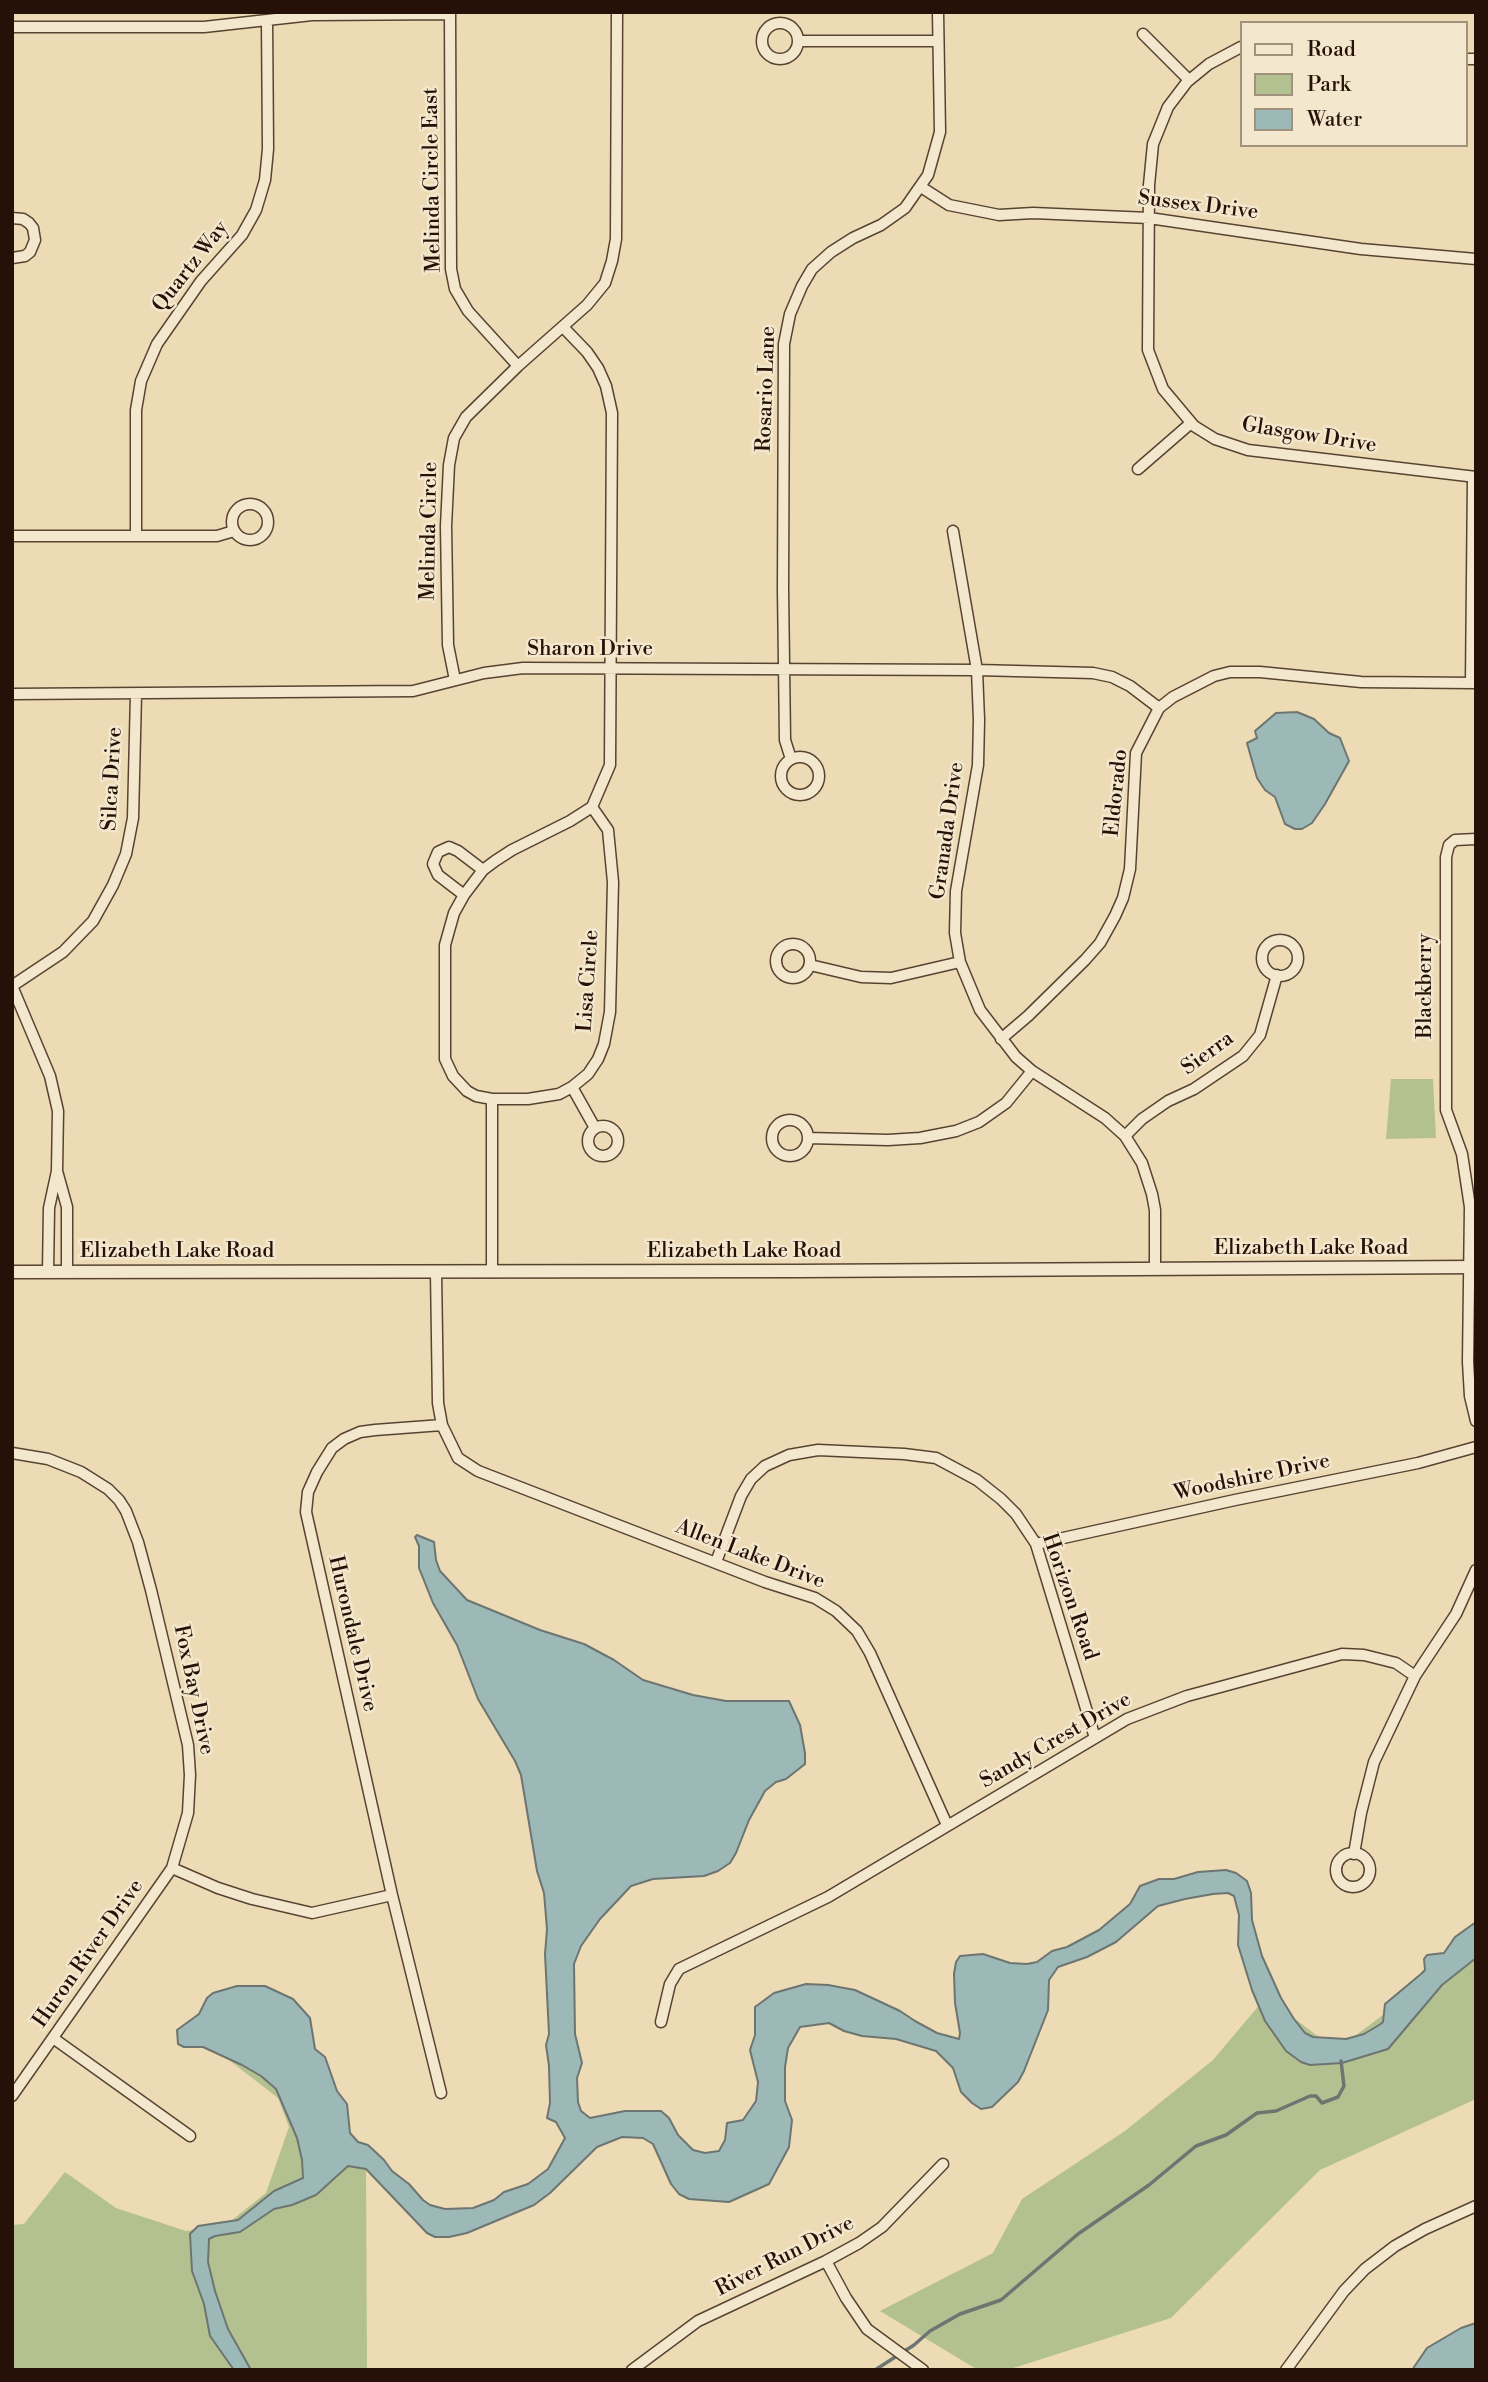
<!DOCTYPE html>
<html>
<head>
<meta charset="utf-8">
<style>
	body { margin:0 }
	#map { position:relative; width:1488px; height:2382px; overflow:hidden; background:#ecdbb4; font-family:"Libre Bodoni",serif }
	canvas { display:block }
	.frame { position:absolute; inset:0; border:14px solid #271007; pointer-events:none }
	.legend { position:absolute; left:1240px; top:21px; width:228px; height:126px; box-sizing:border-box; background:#f3e8ce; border:2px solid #a1927e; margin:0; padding:9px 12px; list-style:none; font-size:21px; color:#271007 }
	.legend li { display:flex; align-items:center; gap:14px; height:35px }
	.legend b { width:35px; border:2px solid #a1927e }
</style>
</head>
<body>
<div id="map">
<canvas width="1488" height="2382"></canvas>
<div class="frame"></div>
<ul class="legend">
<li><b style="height:9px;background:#f3e8ce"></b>Road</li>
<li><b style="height:19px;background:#b3c191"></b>Park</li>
<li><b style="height:19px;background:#9cb9b7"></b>Water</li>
</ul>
</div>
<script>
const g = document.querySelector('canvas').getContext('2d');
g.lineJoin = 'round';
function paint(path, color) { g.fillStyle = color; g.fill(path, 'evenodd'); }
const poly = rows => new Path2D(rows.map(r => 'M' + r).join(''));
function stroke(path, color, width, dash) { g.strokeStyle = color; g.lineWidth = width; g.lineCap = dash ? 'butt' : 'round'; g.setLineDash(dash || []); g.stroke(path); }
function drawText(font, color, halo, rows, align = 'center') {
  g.font = font + ' "Libre Bodoni",serif'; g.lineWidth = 5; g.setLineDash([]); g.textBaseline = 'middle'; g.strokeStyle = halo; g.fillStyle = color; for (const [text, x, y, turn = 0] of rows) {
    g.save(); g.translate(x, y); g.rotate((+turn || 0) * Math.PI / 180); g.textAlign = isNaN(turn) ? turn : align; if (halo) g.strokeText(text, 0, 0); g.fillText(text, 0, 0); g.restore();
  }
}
paint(poly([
	[1391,1079,1433,1079,1436,1138,1386,1139],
	[1476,1940,1476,2099,1320,2170,1171,2318,1007,2370,978,2370,880,2311,993,2253,1022,2199,1125,2131,1213,2060,1266,1997,1336,2050,1466,1953],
	[211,1994,366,2166,367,2370,12,2370,12,2225,24,2224,65,2172,116,2208,186,2231,227,2224,266,2193,289,2127,278,2098,207,2043]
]), '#b3c191');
const water = poly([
	[1297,712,1314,719,1329,733,1340,738,1349,761,1325,804,1312,823,1302,829,1295,829,1285,824,1275,797,1265,790,1257,778,1247,743,1257,738,1255,731,1276,713,1297,712],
	[417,1535,434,1542,436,1560,440,1571,467,1600,540,1630,584,1644,614,1660,643,1680,693,1695,726,1701,789,1701,800,1725,805,1753,805,1764,786,1779,776,1782,765,1791,749,1820,736,1853,730,1863,718,1871,704,1876,653,1879,631,1886,600,1919,581,1946,574,1964,575,2034,582,2063,577,2078,578,2102,581,2111,590,2118,625,2111,661,2111,669,2118,678,2135,693,2150,705,2153,719,2151,725,2140,727,2123,743,2120,756,2101,758,2082,750,2050,755,2035,755,2007,774,1993,806,1984,828,1985,855,1990,900,2011,915,2021,937,2033,959,2039,960,2033,955,2003,954,1974,956,1962,960,1956,983,1954,1010,1963,1027,1964,1037,1962,1052,1951,1067,1947,1099,1930,1130,1904,1140,1886,1159,1879,1174,1879,1198,1872,1226,1870,1236,1873,1247,1881,1251,1893,1252,1920,1262,1956,1281,1998,1294,2019,1305,2033,1313,2037,1346,2039,1364,2034,1379,2025,1383,2022,1385,2004,1421,1974,1425,1970,1424,1959,1427,1955,1444,1953,1455,1937,1476,1922,1476,1958,1442,1985,1388,2049,1342,2063,1310,2065,1301,2062,1286,2051,1265,2021,1252,1990,1238,1945,1239,1915,1234,1896,1228,1893,1213,1894,1185,1899,1158,1906,1116,1942,1087,1957,1058,1967,1049,1980,1048,2010,1024,2071,1018,2082,992,2107,981,2109,972,2103,961,2092,953,2068,936,2051,896,2039,862,2036,844,2031,829,2023,800,2027,788,2048,785,2067,785,2101,792,2120,789,2147,769,2184,729,2202,689,2199,679,2194,671,2184,653,2144,643,2138,622,2137,597,2147,550,2193,534,2205,467,2233,449,2237,435,2237,427,2233,366,2169,348,2166,316,2195,292,2205,274,2209,240,2232,215,2236,209,2239,208,2262,215,2291,228,2329,251,2370,234,2370,210,2336,204,2304,192,2271,190,2234,198,2226,238,2220,274,2191,303,2178,302,2160,297,2138,276,2089,261,2076,242,2065,203,2047,184,2047,178,2044,177,2030,199,2014,207,1998,213,1993,237,1986,265,1986,293,1999,310,2018,315,2049,325,2057,337,2091,347,2104,350,2133,358,2142,368,2145,384,2160,392,2171,409,2184,423,2200,430,2205,445,2209,473,2208,494,2200,504,2192,528,2184,548,2169,565,2138,556,2122,547,2118,550,2103,549,2066,546,2045,549,2034,545,1954,547,1929,544,1893,537,1871,521,1775,515,1761,478,1699,457,1645,433,1603,419,1568,419,1546,415,1537,417,1535],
	[1476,2323,1476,2370,1412,2370,1427,2348,1461,2328,1476,2323]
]);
paint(water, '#9cb9b7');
stroke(water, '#6d7571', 2);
stroke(poly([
	[875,2370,914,2345,930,2331,960,2314,1001,2300,1078,2234,1149,2185,1196,2146,1226,2135,1257,2113,1276,2111,1310,2096,1316,2096,1322,2103,1338,2097,1344,2086,1341,2061]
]), '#6d7571', 3.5);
const minor = poly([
	[450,12,451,269,455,289,468,311,518,366],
	'762 41a18 18 0 1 1 36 0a18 18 0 1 1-36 0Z',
	[12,27,204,27,312,15,450,14],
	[1143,34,1189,80],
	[798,41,938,41],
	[1241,47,1209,64,1187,82,1168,107,1153,144,1149,185,1148,350,1163,389,1194,426,1215,439,1248,450,1476,477],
	[1465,59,1476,59],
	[921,187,949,205,999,215,1033,213,1149,218,1361,249,1476,259],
	[12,218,23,219,29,223,33,228,35,240,30,252,25,256,12,258],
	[563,327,587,352,598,368,606,386,612,413,610,765,592,807,570,821,512,850,495,861,483,870,464,895,454,913,445,945,445,1059,453,1076,467,1091,476,1096,492,1099,528,1099,559,1094,572,1087,588,1074,598,1059,604,1044,610,1012,613,882,608,830,592,807],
	[1138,469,1191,423],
	'232 522a18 18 0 1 1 36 0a18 18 0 1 1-36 0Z',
	[953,531,977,670,979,720,978,765,956,891,955,933,960,962,980,1010,1016,1057,1032,1071,1105,1118,1125,1136,1142,1163,1152,1194,1155,1210,1155,1269],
	[136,535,136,410,141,381,157,344,201,281,242,235,256,210,265,180,268,149,267,20],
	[12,536,217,536,234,531],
	[455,680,448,645,446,526,449,465,454,438,466,417,518,366,587,305,605,283,612,261,616,239,617,12],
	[1471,683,1473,477],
	[12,694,413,691,484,673,523,668,977,670,1093,673,1112,677,1130,686,1159,708],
	'781 776a19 19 0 1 1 38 0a19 19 0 1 1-38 0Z',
	[791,759,785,740,783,589,784,344,790,314,802,286,812,269,831,252,853,238,881,225,905,208,928,175,940,132,938,12],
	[1476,839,1455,840,1449,845,1446,857,1446,1110,1462,1154,1470,1207,1468,1362,1470,1396,1476,1421],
	[464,895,438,875,433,864,438,852,449,847,458,851,483,870],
	'1262 958a18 18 0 1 1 36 0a18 18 0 1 1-36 0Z',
	'776 961a17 17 0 1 1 34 0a17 17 0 1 1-34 0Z',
	[810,965,861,977,891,978,960,962],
	[1001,1039,1028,1016,1085,960,1100,943,1115,916,1123,898,1130,869,1136,753,1159,708,1173,697,1214,676,1230,672,1260,672,1361,682,1476,683],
	[572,1087,595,1128],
	'772 1138a18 18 0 1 1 36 0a18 18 0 1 1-36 0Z',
	'588 1141a15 15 0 1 1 30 0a15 15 0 1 1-30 0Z',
	[1125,1136,1142,1119,1168,1101,1194,1089,1243,1056,1260,1035,1277,975],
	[808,1138,888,1140,920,1138,956,1131,979,1122,1006,1103,1032,1071],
	[57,1171,67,1207,67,1272],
	[48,1272,49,1208,57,1171,58,1111,50,1076,12,986,63,952,93,921,113,885,126,854,133,818,136,694],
	[436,1272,438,1403,442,1425,458,1458,478,1471,765,1582,815,1598,836,1611,857,1631,870,1653,947,1825],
	[492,1272,492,1099],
	[12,1453,48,1459,81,1472,108,1489,119,1500,126,1511,138,1542,151,1590,188,1745,190,1775,188,1813,172,1868,12,2096],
	[1036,1544,1235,1500,1418,1463,1476,1447],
	[716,1562,741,1496,751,1479,765,1466,789,1455,818,1450,904,1454,936,1458,977,1480,1001,1499,1016,1514,1036,1544,1095,1738],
	'1336 1870a17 17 0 1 1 34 0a17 17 0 1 1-34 0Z',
	[1354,1854,1361,1813,1374,1762,1415,1676,1456,1614,1476,1570],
	[172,1868,218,1888,252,1899,312,1913,392,1895],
	[661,2022,670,1984,679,1969,828,1897,1127,1719,1187,1696,1342,1654,1364,1655,1396,1663,1415,1676],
	[53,2038,190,2136],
	[441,2093,392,1895,306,1512,308,1492,317,1472,332,1448,344,1439,360,1432,375,1430,442,1425],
	[826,2261,846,2298,867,2329,923,2370],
	[632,2370,698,2321,826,2261,859,2243,882,2227,943,2164],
	[1286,2370,1344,2291,1365,2269,1395,2246,1425,2229,1476,2206]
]);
const tertiary = poly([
	[12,1272,797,1271,1476,1267]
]);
stroke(minor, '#584332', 13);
stroke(tertiary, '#584332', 15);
stroke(minor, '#f3e8ce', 10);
stroke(tertiary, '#f3e8ce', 12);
drawText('21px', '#271007', '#f3e8ce', [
	["Melinda Circle East",433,180,-91],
	["Sussex Drive",1198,206,7],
	["Quartz Way",191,267,-52],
	["Rosario Lane",767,389,-88],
	["Glasgow Drive",1309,436,9],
	["Melinda Circle",430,531,-89],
	["Sharon Drive",590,650],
	["Silca Drive",113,779,-87],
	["Eldorado",1117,793,-84],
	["Granada Drive",948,831,-82],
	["Lisa Circle",589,981,-86],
	["Blackberry",1426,986,-90],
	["Sierra",1208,1054,-36],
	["Elizabeth Lake Road",1311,1249],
	["Elizabeth Lake Road",177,1252],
	["Elizabeth Lake Road",744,1252],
	["Woodshire Drive",1252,1478,-12],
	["Allen Lake Drive",750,1555,21],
	["Horizon Road",1069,1597,71],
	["Hurondale Drive",352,1634,77],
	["Fox Bay Drive",193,1690,78],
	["Sandy Crest Drive",1056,1741,-30],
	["Huron River Drive",89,1954,-55],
	["River Run Drive",785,2257,-27]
]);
</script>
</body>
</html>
